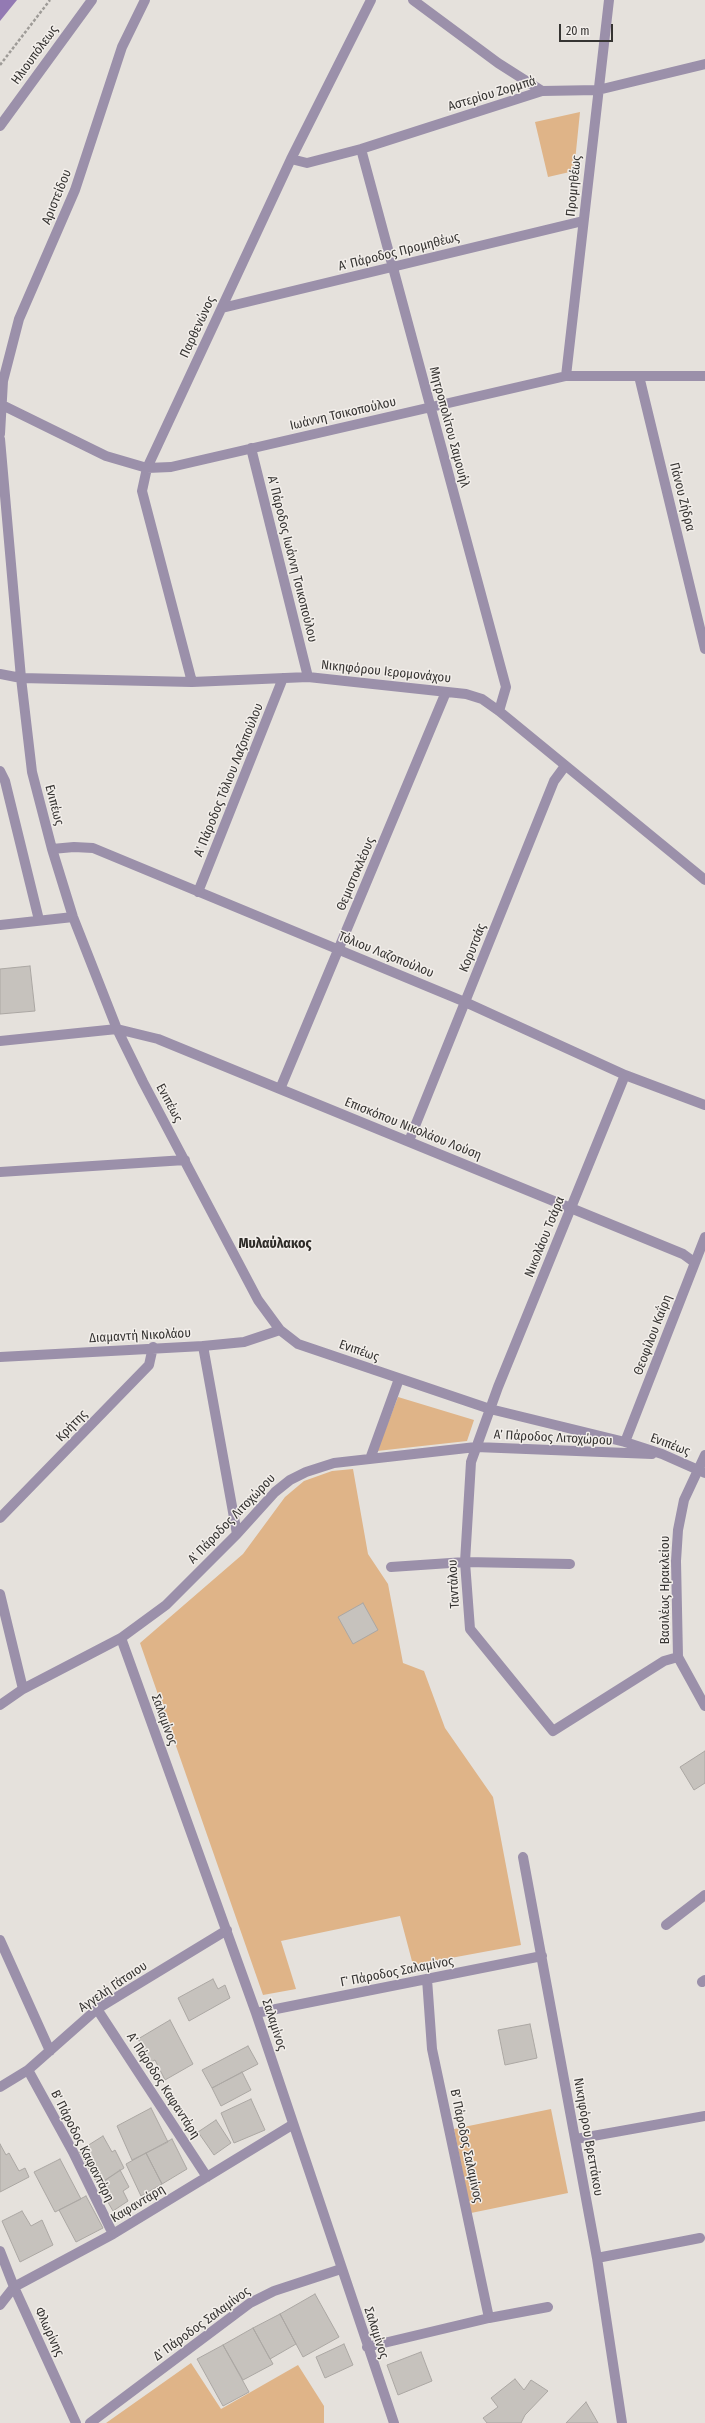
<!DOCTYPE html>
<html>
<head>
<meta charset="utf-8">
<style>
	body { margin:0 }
	#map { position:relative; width:705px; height:2423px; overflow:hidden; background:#e5e1dc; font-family:"Fira Sans Condensed",sans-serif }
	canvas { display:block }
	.scale { position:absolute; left:559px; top:24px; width:54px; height:18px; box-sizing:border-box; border:2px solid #363432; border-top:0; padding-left:5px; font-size:12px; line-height:14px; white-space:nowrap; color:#363432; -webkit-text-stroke:3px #f2eeea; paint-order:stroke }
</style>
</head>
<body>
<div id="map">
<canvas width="705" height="2423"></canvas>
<div class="scale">20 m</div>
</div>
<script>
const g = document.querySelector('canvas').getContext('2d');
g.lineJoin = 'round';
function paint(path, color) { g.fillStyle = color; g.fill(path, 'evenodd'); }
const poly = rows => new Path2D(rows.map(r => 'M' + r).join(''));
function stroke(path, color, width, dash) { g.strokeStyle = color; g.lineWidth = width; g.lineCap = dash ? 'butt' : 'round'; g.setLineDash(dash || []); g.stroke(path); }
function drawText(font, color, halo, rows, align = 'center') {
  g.font = font + ' "Fira Sans Condensed",sans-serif'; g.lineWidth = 3; g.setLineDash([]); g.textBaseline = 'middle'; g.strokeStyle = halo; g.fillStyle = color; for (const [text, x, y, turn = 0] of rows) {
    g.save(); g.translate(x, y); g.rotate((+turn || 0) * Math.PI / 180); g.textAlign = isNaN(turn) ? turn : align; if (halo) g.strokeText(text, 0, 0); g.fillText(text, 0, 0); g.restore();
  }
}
paint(poly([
	[580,112,574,171,548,177,535,122],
	[398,1397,474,1420,467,1441,377,1451],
	[353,1469,368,1554,388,1584,403,1663,424,1671,445,1728,493,1797,521,1945,413,1965,400,1916,281,1941,296,1989,263,1995,140,1643,243,1554,285,1497,304,1481,332,1471],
	[551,2109,568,2193,471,2213,454,2129],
	[191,2363,221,2409,298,2365,324,2406,324,2423,106,2423]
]), '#dfb488');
paint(poly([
	[0,0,17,0,0,21]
]), '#937ab3');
const building = poly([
	[30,966,35,1011,0,1014,0,969,30,966],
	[363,1603,378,1630,353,1644,338,1617,363,1603],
	[705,1751,705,1783,694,1790,680,1767,705,1751],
	[213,1979,218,1989,225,1985,230,1998,189,2021,178,1998,213,1979],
	[170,2020,193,2064,165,2080,155,2060,151,2062,138,2039,170,2020],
	[530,2024,537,2058,505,2065,498,2030,530,2024],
	[248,2046,258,2064,212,2088,202,2070,248,2046],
	[242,2072,251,2090,221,2106,212,2088,242,2072],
	[251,2099,265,2130,234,2143,221,2113,251,2099],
	[151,2108,168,2142,132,2160,117,2126,151,2108],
	[216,2120,231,2143,214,2155,198,2132,216,2120],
	[103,2136,112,2152,115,2150,124,2168,98,2185,79,2151,103,2136],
	[172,2139,187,2169,162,2184,146,2153,172,2139],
	[0,2144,6,2155,9,2153,19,2171,25,2168,29,2177,0,2192,0,2144],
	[146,2153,162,2184,141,2196,126,2164,146,2153],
	[60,2159,81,2199,55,2212,34,2172,60,2159],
	[120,2170,129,2187,123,2191,128,2201,113,2211,98,2185,120,2170],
	[86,2196,103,2228,76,2242,59,2210,86,2196],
	[22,2211,31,2226,42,2220,53,2245,20,2262,2,2221,22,2211],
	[315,2294,339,2337,303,2357,280,2314,315,2294],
	[280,2314,296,2344,270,2359,253,2328,280,2314],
	[253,2328,273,2364,243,2380,223,2345,253,2328],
	[344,2344,353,2365,325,2378,316,2357,344,2344],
	[223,2345,249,2392,223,2406,197,2359,223,2345],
	[421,2352,432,2381,398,2395,387,2365,421,2352],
	[515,2379,524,2390,531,2380,548,2391,525,2415,521,2423,487,2423,483,2418,498,2407,491,2398,515,2379],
	[586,2402,598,2423,566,2423,586,2402]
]);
paint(building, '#c6c2bd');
stroke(building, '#aba7a3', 1);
stroke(poly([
	[0,65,50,0]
]), '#9e9b97', 2.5, [3, 2]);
stroke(poly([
	[413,0,498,63,542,91],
	[0,126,92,0],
	[361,149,506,687,499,711],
	[291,159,307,163,361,149,542,91,598,90,705,64],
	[222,308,583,221],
	[566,376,609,0],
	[639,376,705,649],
	[0,404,106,456,147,468,171,467,566,376,705,376],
	[0,434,3,381,19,319,75,190,122,47,145,0],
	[0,439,21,678,32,772,52,849,73,917,117,1029,143,1082,258,1300,280,1330,298,1344,490,1409,625,1442,662,1454,705,1473],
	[251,448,308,677],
	[0,674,21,678,192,682,308,677,466,694,482,699,499,711,705,880],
	[192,682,142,491,147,468,291,159,371,0],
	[0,771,5,781,39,920],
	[52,849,74,847,93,848,465,1002,625,1075,705,1105],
	[198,892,283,678],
	[0,925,73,917],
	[0,1041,117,1029,158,1039,683,1254,694,1262],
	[625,1075,498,1387,471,1462,465,1562,470,1629,553,1731,664,1661,678,1657],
	[280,1089,446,692],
	[409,1141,554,781,565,766],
	[0,1172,185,1160],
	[203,1346,237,1534],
	[0,1357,203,1346,244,1342,280,1330],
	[625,1442,705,1237],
	[705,1455,684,1500,678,1530,676,1561,678,1657,705,1706],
	[370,1459,399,1379],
	[0,1518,149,1365,153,1347],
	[391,1567,465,1562,570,1564],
	[0,1594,23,1689],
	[121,1638,256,2013,394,2423],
	[0,1705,23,1689,121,1638,166,1605,237,1534,275,1492,290,1480,306,1472,334,1463,476,1447,652,1454],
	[523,1857,597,2258,622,2423],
	[666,1925,705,1895],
	[0,1940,50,2051],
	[427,1979,432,2049,489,2318],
	[702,1982,705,1980],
	[97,2009,207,2177],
	[256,2013,542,1956],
	[28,2070,73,2152,113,2234],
	[0,2087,28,2070,97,2009,227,1930],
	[576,2139,705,2116],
	[0,2251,14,2287,76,2423],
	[597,2258,700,2238],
	[0,2305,14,2287,113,2234,292,2125],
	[367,2347,489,2318,548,2307],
	[90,2423,250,2303,274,2291,341,2269]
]), '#9b90aa', 10);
drawText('13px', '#363432', '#f2eeea', [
	["Ηλιουπόλεως",35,55,-54],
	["Αστερίου Ζορμπά",492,94,-17],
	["Προμηθέως",574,186,-84],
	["Αριστείδου",57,197,-68],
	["Α΄ Πάροδος Προμηθέως",399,252,-14],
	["Παρθενώνος",198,327,-65],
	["Ιωάννη Τσικοπούλου",343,414,-13],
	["Μητροπολίτου Σαμουήλ",449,427,75],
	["Πάνου Ζήδρα",682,497,76],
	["Α΄ Πάροδος Ιωάννη Τσικοπούλου",292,559,76],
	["Νικηφόρου Ιερομονάχου",386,672,6],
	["Α΄ Πάροδος Τόλιου Λαζοπούλου",229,780,-68],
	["Ενιπέως",54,805,75],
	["Θεμιστοκλέους",356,874,-67],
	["Κορυτσάς",473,948,-68],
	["Τόλιου Λαζοπούλου",386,955,22],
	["Ενιπέως",169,1103,62],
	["Επισκόπου Νικολάου Λούση",413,1129,22],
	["Νικολάου Τσάρα",545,1237,-68],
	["Θεοφίλου Καΐρη",653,1335,-69],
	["Διαμαντή Νικολάου",140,1336,-3],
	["Ενιπέως",359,1351,19],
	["Κρήτης",72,1426,-46],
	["Α΄ Πάροδος Λιτοχώρου",553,1438,3],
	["Ενιπέως",670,1445,21],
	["Α΄ Πάροδος Λιτοχώρου",232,1519,-46],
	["Ταντάλου",454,1584,-93],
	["Βασιλέως Ηρακλείου",665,1590,-90],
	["Σαλαμίνος",164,1720,70],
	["Γ΄ Πάροδος Σαλαμίνος",397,1972,-11],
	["Αγγελή Γάτσιου",113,1987,-34],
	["Σαλαμίνος",274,2025,72],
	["Α΄ Πάροδος Καφαντάρη",163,2086,57],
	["Νικηφόρου Βρεττάκου",588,2137,80],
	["Β΄ Πάροδος Καφαντάρη",82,2146,63],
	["Β΄ Πάροδος Σαλαμίνος",466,2146,78],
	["Καφαντάρη",138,2204,-31],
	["Δ΄ Πάροδος Σαλαμίνος",202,2324,-36],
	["Φλωρίνης",49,2332,65],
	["Σαλαμίνος",376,2333,72]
]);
drawText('bold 14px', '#2e2b28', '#f2eeea', [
	["Μυλαύλακος",275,1244]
]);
</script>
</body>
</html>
